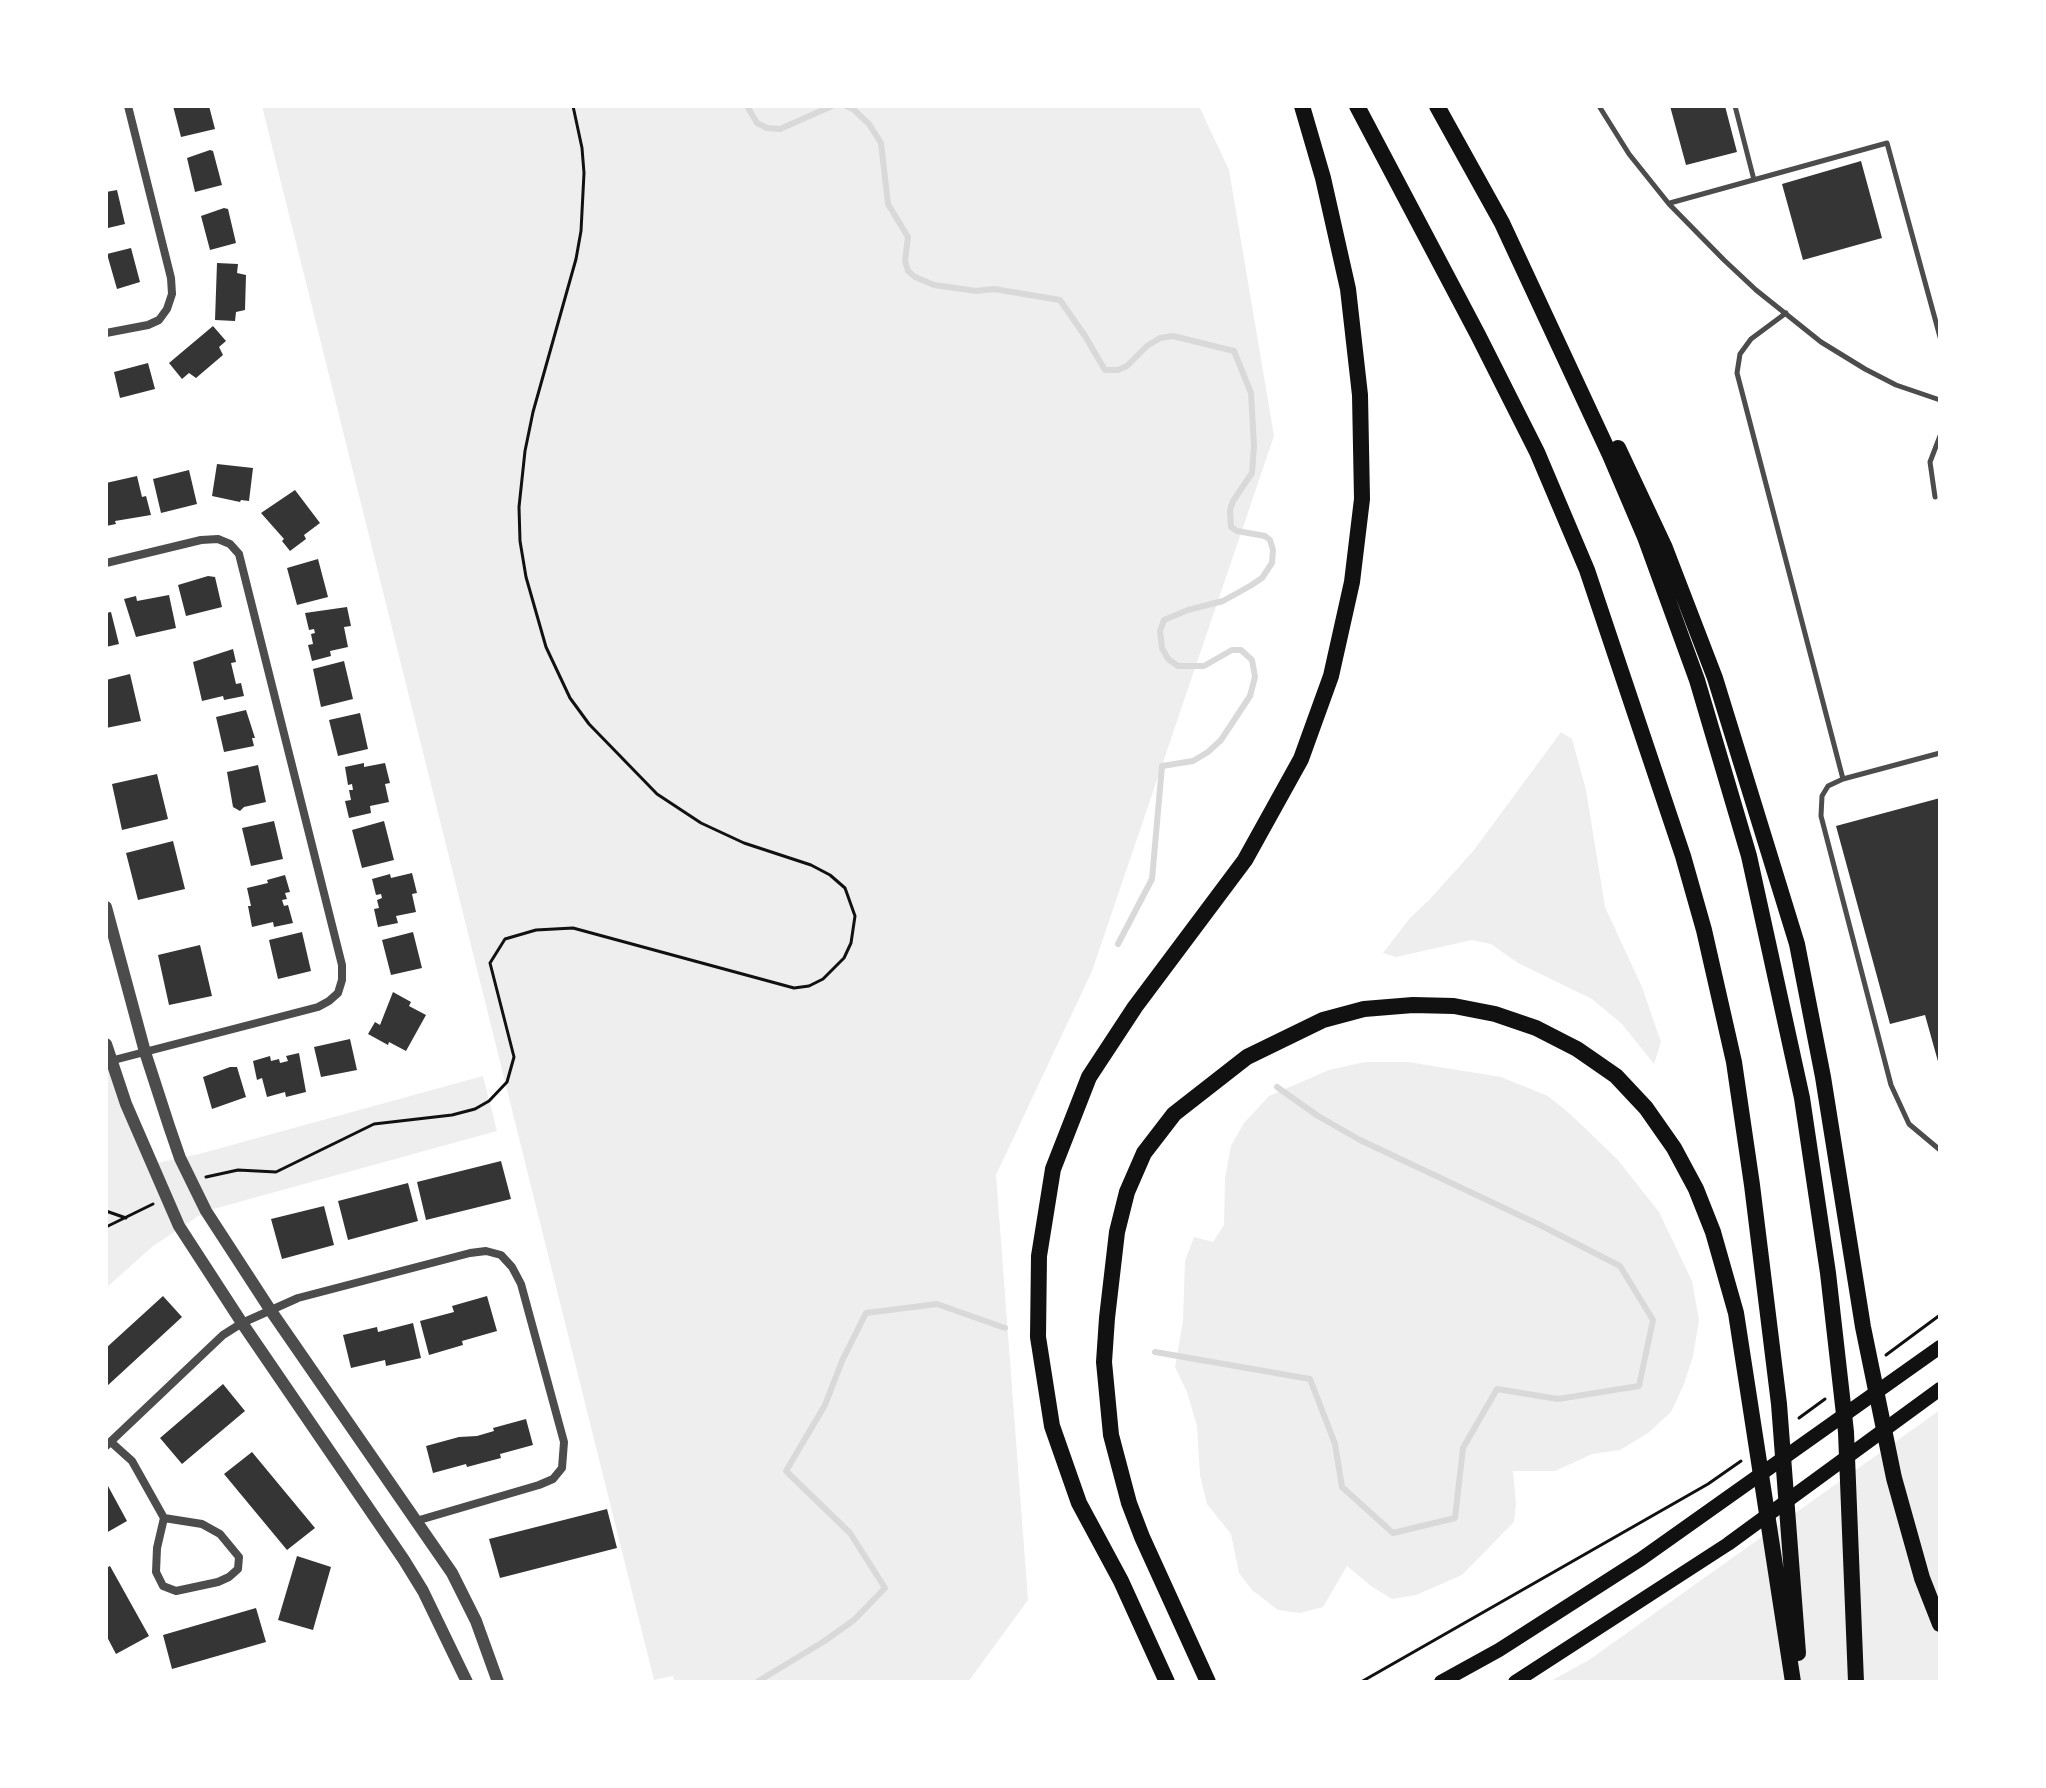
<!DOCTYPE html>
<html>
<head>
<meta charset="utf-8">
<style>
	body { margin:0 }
	#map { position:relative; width:2046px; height:1788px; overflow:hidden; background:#fff; font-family:Quicksand,sans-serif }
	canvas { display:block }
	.frame { position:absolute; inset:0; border:108px solid #fff; pointer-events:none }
</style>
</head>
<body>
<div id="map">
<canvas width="2046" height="1788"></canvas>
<div class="frame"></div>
</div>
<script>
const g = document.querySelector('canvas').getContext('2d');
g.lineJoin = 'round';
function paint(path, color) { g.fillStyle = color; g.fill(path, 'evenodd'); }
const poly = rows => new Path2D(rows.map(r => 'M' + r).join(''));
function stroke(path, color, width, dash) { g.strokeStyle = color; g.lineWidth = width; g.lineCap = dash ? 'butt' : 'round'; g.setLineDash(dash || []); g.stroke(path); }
paint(poly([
	[262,106,1199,106,1229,170,1274,436,1092,971,996,1175,1028,1600,968,1682,675,1682,673,1676,654,1680],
	[1561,732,1572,739,1586,790,1605,907,1642,987,1661,1042,1654,1064,1622,1024,1592,999,1518,963,1491,944,1472,940,1396,957,1383,953,1410,918,1430,899,1474,850],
	[106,1044,152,1164,199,1154,483,1076,497,1131,206,1211,153,1246,106,1288],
	[1365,1062,1408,1062,1501,1077,1548,1096,1569,1113,1617,1159,1659,1212,1692,1281,1699,1320,1693,1356,1684,1384,1671,1412,1648,1433,1620,1450,1592,1454,1555,1471,1513,1471,1516,1504,1514,1522,1462,1575,1416,1595,1392,1599,1371,1586,1347,1566,1323,1607,1300,1613,1278,1610,1252,1590,1239,1573,1231,1534,1207,1504,1200,1475,1197,1426,1187,1392,1175,1367,1183,1321,1185,1261,1194,1237,1213,1242,1224,1225,1225,1178,1231,1146,1244,1123,1269,1096,1329,1070],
	[1940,1410,1940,1682,1549,1682,1589,1660]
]), '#eee');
stroke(poly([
	[747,106,757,123,767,128,780,129,832,106],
	[846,106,853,109,869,124,881,143,888,204,908,237,905,261,908,271,915,277,934,285,976,291,994,289,1060,300,1085,336,1105,370,1118,370,1127,366,1147,346,1160,338,1173,336,1234,351,1251,393,1254,446,1252,473,1233,501,1230,510,1231,527,1237,531,1265,536,1270,540,1273,550,1272,563,1262,578,1250,586,1223,601,1188,610,1164,620,1160,631,1162,648,1168,659,1178,666,1204,666,1232,650,1241,650,1252,660,1255,677,1250,696,1221,740,1208,752,1193,761,1162,766,1152,879,1118,944],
	[1155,1352,1310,1379,1335,1444,1342,1487,1393,1533,1455,1518,1463,1448,1497,1389,1558,1399,1639,1386,1653,1320,1620,1266,1540,1225,1360,1140,1318,1116,1277,1087],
	[757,1682,823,1642,854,1620,885,1588,850,1533,786,1471,825,1405,842,1361,866,1313,937,1304,1005,1328]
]), '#d9d9d9', 6);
paint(poly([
	[173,106,209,106,215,129,181,137],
	[1670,106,1725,106,1737,152,1686,165],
	[210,150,213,151,222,185,195,192,187,158],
	[1861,161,1882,238,1803,260,1782,184],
	[117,190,125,224,108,228,106,232,106,192],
	[224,208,228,209,236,243,210,250,201,216],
	[131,248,140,282,117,289,107,254],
	[217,263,238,264,237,273,246,275,245,310,236,312,235,321,215,320],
	[213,326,226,341,219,347,223,355,196,378,189,373,182,379,169,363],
	[148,363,155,389,120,398,114,372],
	[217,464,253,468,249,501,241,500,240,502,212,496],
	[189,470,197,504,161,513,153,479],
	[137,476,142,497,146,496,151,515,115,521,116,524,106,526,106,483],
	[295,490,320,523,304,535,306,539,290,551,282,541,284,539,261,513],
	[318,559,328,597,297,605,287,568],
	[208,576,215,577,222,607,186,616,178,585],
	[169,595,176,628,136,637,124,599,136,596,137,601],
	[347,607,351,626,344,627,348,647,330,651,331,656,312,661,308,645,313,644,311,634,315,633,314,629,309,630,305,613],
	[111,612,119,644,106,647,106,613],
	[233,649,236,662,231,663,236,684,241,683,244,696,224,700,223,696,202,701,193,662],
	[344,661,353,699,321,707,313,669],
	[130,674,141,721,106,728,106,680],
	[246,710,255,738,252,738,254,746,224,752,216,717],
	[360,713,368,749,338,756,329,720],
	[364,763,364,767,385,763,390,783,385,784,389,802,370,806,371,813,349,818,345,801,351,800,349,790,353,790,352,784,348,785,345,767],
	[258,765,266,802,244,807,240,811,233,807,227,772],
	[157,774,168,819,122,830,112,784],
	[1940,798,1940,1065,1939,1065,1925,1015,1890,1024,1836,826],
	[274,821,283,859,251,866,242,828],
	[384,821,394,860,362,868,352,830],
	[173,841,185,889,138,900,126,853],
	[412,873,417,893,412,894,416,912,396,916,398,923,378,927,374,909,379,908,377,900,382,898,381,894,376,895,372,879,390,874,391,878],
	[285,875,290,892,285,893,287,899,282,900,284,906,288,905,293,923,274,927,273,922,252,927,248,906,251,906,247,888,268,883,267,880],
	[302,932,311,971,278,979,269,940],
	[413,932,422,968,391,975,382,940],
	[200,945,212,996,169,1005,158,955],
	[393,992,411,1002,409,1006,426,1015,406,1051,389,1042,388,1045,368,1034,375,1022,380,1025],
	[350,1039,357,1070,321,1077,314,1047],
	[299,1053,306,1092,286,1097,285,1092,267,1097,262,1078,257,1080,253,1061,270,1056,271,1061,279,1059,280,1063,288,1061,286,1056],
	[230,1067,237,1067,246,1097,212,1109,203,1077],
	[501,1161,511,1199,426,1220,417,1182],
	[408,1183,418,1221,348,1240,338,1201],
	[324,1206,334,1245,282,1259,271,1219],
	[163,1296,182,1317,106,1387,106,1348],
	[487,1296,497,1331,462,1341,463,1345,429,1355,420,1321,454,1312,452,1306],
	[413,1323,421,1358,386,1366,385,1360,351,1368,343,1335,377,1327,378,1332],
	[223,1384,245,1411,182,1464,160,1438],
	[526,1419,533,1445,500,1454,501,1458,482,1463,467,1467,466,1464,433,1473,426,1446,459,1437,477,1436,494,1431,493,1428],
	[252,1452,315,1528,287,1550,224,1474],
	[108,1486,127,1521,106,1533,106,1487],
	[607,1509,617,1548,500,1578,489,1539],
	[297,1556,331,1567,313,1630,278,1620],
	[110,1566,149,1636,116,1654,106,1635,106,1568],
	[256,1608,266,1642,172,1669,163,1635]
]), '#353535');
stroke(poly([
	[206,1177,238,1170,276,1172,374,1124,452,1115,475,1109,489,1101,507,1082,514,1057,490,963,505,939,536,930,573,928,794,988,809,986,823,979,844,958,851,943,855,916,845,888,830,875,811,865,744,843,701,823,657,794,589,724,570,698,546,647,526,577,520,541,519,507,525,451,533,412,576,259,581,231,584,173,582,148,573,106],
	[106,1211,126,1218],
	[106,1227,153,1204],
	[1886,1355,1940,1315],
	[1799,1418,1825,1399],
	[1361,1682,1708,1484,1741,1461]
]), '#111', 3);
stroke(poly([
	[1599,106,1629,154,1669,204,1724,260,1756,290,1821,342,1865,369,1896,385,1940,400],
	[1735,106,1754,180],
	[1670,203,1887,143,1940,337],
	[1786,313,1751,339,1740,354,1737,373,1843,779],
	[1935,497,1930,462,1940,436],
	[1940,753,1843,779,1828,786,1822,796,1821,816,1891,1085,1909,1124,1940,1150]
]), '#4c4c4c', 5);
stroke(poly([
	[106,333,148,325,159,320,167,309,172,294,171,278,128,106],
	[106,563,201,540,218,539,230,544,239,554,342,965,342,980,338,993,329,1001,318,1007,110,1061],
	[112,1443,132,1461,164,1518,157,1548,156,1572,163,1586,176,1591,218,1582,229,1577,238,1569,239,1557,220,1534,202,1524,164,1518],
	[106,1446,223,1335,242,1323,298,1298,470,1253,486,1251,501,1255,512,1267,521,1284,564,1442,562,1468,553,1479,539,1485,416,1521]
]), '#4c4c4c', 8);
stroke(poly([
	[106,907,145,1052,169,1126,180,1158,206,1211,271,1311,452,1573,476,1621,498,1682],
	[106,1044,126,1104,179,1226,242,1323,404,1560,423,1591,467,1682]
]), '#4c4c4c', 12);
stroke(poly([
	[1441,1682,1499,1650,1641,1559,1940,1347],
	[1515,1682,1728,1544,1940,1389]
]), '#111', 14);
stroke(poly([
	[1357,106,1478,335,1537,452,1587,570,1683,856,1704,930,1734,1062,1752,1185,1779,1404,1798,1653],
	[1437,106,1502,223,1610,455,1645,537,1697,680,1749,856,1802,1098,1828,1273,1846,1432,1856,1682],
	[1618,448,1665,548,1715,678,1797,944,1823,1077,1863,1327,1894,1478,1922,1578,1940,1624],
	[1167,1682,1121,1581,1079,1503,1052,1426,1038,1337,1039,1256,1053,1169,1089,1077,1135,1007,1245,860,1301,759,1331,676,1352,582,1362,499,1360,395,1348,289,1323,178,1302,106],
	[1208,1682,1142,1537,1129,1503,1111,1435,1104,1362,1107,1318,1117,1232,1127,1192,1144,1153,1174,1114,1247,1057,1323,1020,1364,1009,1413,1005,1454,1006,1495,1014,1536,1028,1577,1049,1616,1076,1646,1108,1674,1148,1696,1189,1713,1232,1736,1313,1793,1682]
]), '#111', 16);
</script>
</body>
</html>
